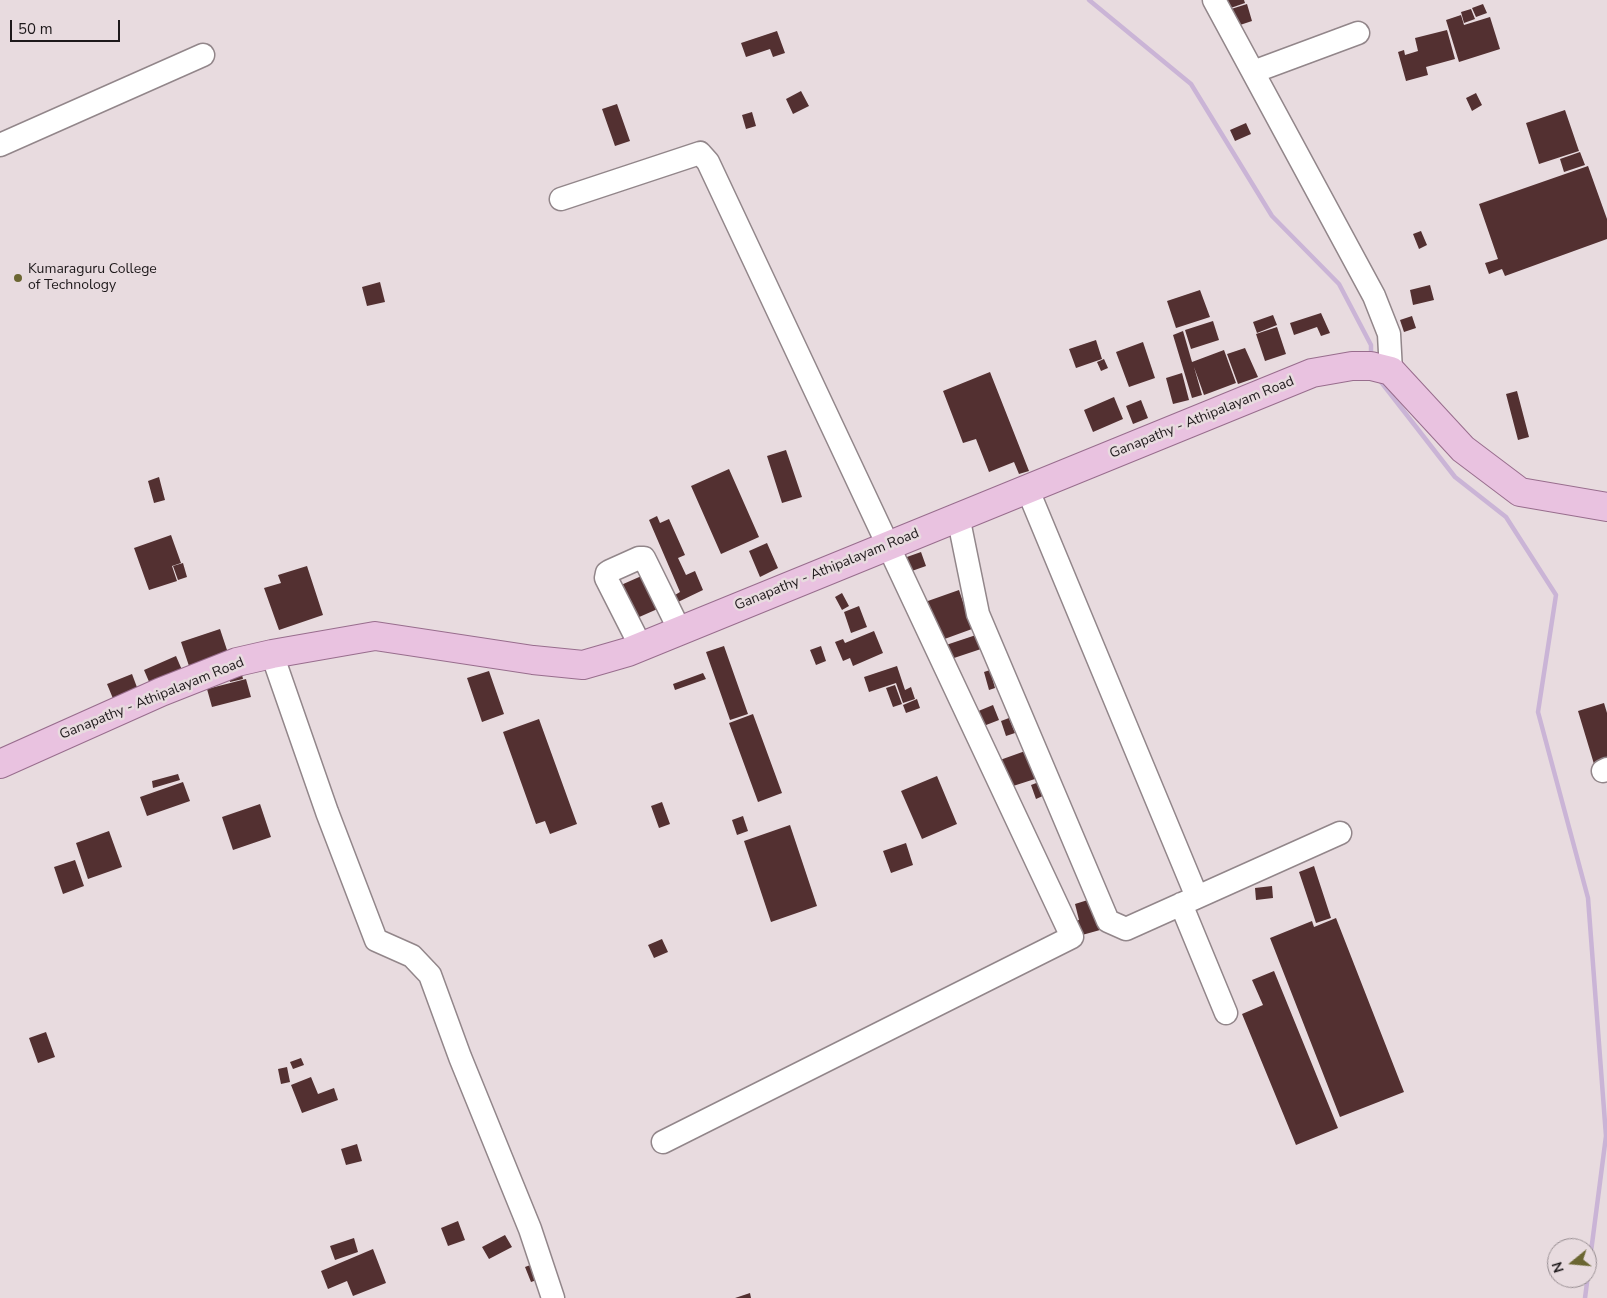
<!DOCTYPE html>
<html>
<head>
<meta charset="utf-8">
<style>
	body { margin:0 }
	#map { position:relative; width:1607px; height:1298px; overflow:hidden; background:#e8dbdf; font-family:"Nunito Sans",sans-serif }
	canvas { display:block }
	.north { position:absolute; left:1547px; top:1238px; width:50px; height:50px; box-sizing:border-box; background:#e8dbdf; border:1px solid #978d91; border-radius:50%; rotate:253deg; font-size:14px; font-weight:700; line-height:20px; text-align:center; color:#1e191b }
	.north::after { content:''; display:block; margin:auto; width:18px; height:22px; background:#6b6632; clip-path:polygon(50% 0,100% 100%,50% 72%,0 100%) }
	.scale { position:absolute; left:10px; top:20px; width:110px; height:22px; box-sizing:border-box; border:2px solid #1e191b; border-top:0; padding-left:6px; font-size:15px; line-height:18px; white-space:nowrap; color:#1e191b; -webkit-text-stroke:4px #e8dbdf; paint-order:stroke }
</style>
</head>
<body>
<div id="map">
<canvas width="1607" height="1298"></canvas>
<div class="north">N</div>
<div class="scale">50 m</div>
</div>
<script>
const g = document.querySelector('canvas').getContext('2d');
g.lineJoin = 'round';
const poly = rows => new Path2D(rows.map(r => 'M' + r).join(''));
function stroke(path, color, width, dash) { g.strokeStyle = color; g.lineWidth = width; g.lineCap = dash ? 'butt' : 'round'; g.setLineDash(dash || []); g.stroke(path); }
function paint(path, color) { g.fillStyle = color; g.fill(path, 'evenodd'); }
function drawText(font, color, halo, rows, align = 'center') {
  g.font = font + ' "Nunito Sans",sans-serif'; g.lineWidth = 5; g.setLineDash([]); g.textBaseline = 'middle'; g.strokeStyle = halo; g.fillStyle = color; for (const [text, x, y, turn = 0] of rows) {
    g.save(); g.translate(x, y); g.rotate((+turn || 0) * Math.PI / 180); g.textAlign = isNaN(turn) ? turn : align; if (halo) g.strokeText(text, 0, 0); g.fillText(text, 0, 0); g.restore();
  }
}
stroke(poly([
	[1089,0,1191,84,1272,216,1339,284,1371,345,1371,357],
	[1378,378,1455,477,1506,517,1556,595,1538,712,1588,898,1606,1136,1585,1298]
]), '#cab4d6', 4.5);
paint(poly([
	[1222,0,1244,0,1245,3,1225,10],
	[1247,4,1252,21,1234,27,1228,10],
	[1483,4,1487,13,1476,17,1472,8],
	[1471,9,1475,19,1464,23,1461,12],
	[1461,15,1464,25,1490,17,1500,49,1459,62,1446,20],
	[1447,30,1455,59,1426,67,1428,75,1406,81,1398,52,1404,50,1405,55,1418,51,1415,38],
	[777,31,785,53,773,57,770,49,746,57,741,43],
	[801,91,809,106,793,114,786,99],
	[1476,93,1482,105,1472,111,1466,98],
	[617,104,630,141,615,146,602,109],
	[1565,110,1579,151,1539,164,1526,123],
	[752,112,756,126,746,129,742,115],
	[1246,123,1251,134,1235,141,1230,130],
	[1580,152,1585,165,1564,172,1560,159],
	[1588,166,1607,219,1607,239,1505,276,1502,269,1489,274,1485,263,1498,259,1479,204],
	[1421,231,1427,245,1419,249,1413,234],
	[380,282,385,302,367,306,362,287],
	[1430,285,1434,300,1413,305,1410,290],
	[1200,290,1210,317,1176,328,1167,301],
	[1321,313,1330,333,1321,336,1317,327,1294,335,1290,323],
	[1273,315,1277,325,1257,333,1253,322],
	[1412,316,1416,328,1404,332,1400,320],
	[1213,321,1219,340,1191,349,1185,330],
	[1277,327,1286,354,1265,361,1256,334],
	[1183,331,1192,362,1224,350,1236,383,1204,395,1194,367,1202,395,1192,398,1173,335],
	[1096,340,1102,359,1076,368,1069,349],
	[1143,342,1155,378,1129,387,1116,352],
	[1245,348,1258,377,1238,384,1227,354],
	[1104,359,1108,368,1101,371,1097,362],
	[990,372,1029,471,1019,474,1014,462,989,472,976,439,963,443,943,391],
	[1182,373,1189,400,1173,404,1166,378],
	[1517,391,1529,437,1518,440,1506,394],
	[1114,397,1123,419,1093,432,1084,410],
	[1141,400,1148,418,1133,424,1126,406],
	[786,450,802,497,782,503,767,456],
	[729,469,759,537,721,554,691,486],
	[159,477,165,500,154,503,148,481],
	[657,516,660,523,669,519,685,555,678,558,686,575,695,571,703,590,678,602,675,595,680,592,649,520],
	[171,535,181,563,172,566,177,581,149,590,134,548],
	[767,543,778,568,760,577,749,551],
	[921,552,926,566,909,572,904,558],
	[183,563,187,577,178,580,173,566],
	[307,566,323,615,279,630,264,588,281,583,278,575],
	[646,574,662,607,637,618,621,585],
	[959,590,972,629,939,641,925,602],
	[842,593,849,606,842,610,835,597],
	[859,606,867,627,851,633,844,612],
	[220,629,228,653,189,666,181,642],
	[874,631,883,653,853,666,850,658,843,661,835,642,843,639,845,643],
	[976,635,981,649,951,659,946,645],
	[724,646,748,714,730,720,706,652],
	[821,646,826,661,816,665,810,650],
	[176,656,182,670,150,684,144,670],
	[897,666,905,690,911,687,915,699,903,703,896,683,869,692,864,677],
	[241,670,243,679,230,682,228,673],
	[990,670,995,688,989,690,984,672],
	[489,671,504,714,482,722,467,678],
	[703,673,706,679,675,690,673,684],
	[132,674,138,690,114,701,107,684],
	[246,679,251,697,212,707,207,689],
	[895,685,902,704,893,707,886,688],
	[917,699,920,708,906,713,903,705],
	[1604,703,1607,713,1607,760,1594,764,1578,711],
	[993,705,999,720,981,727,976,712],
	[753,714,782,793,758,802,729,723],
	[1009,718,1015,733,1006,736,1001,721],
	[539,719,577,824,550,834,545,821,536,824,503,732],
	[1028,750,1038,778,1010,787,1000,760],
	[178,774,180,780,153,788,152,781],
	[937,776,957,824,922,839,901,791],
	[183,782,190,801,147,816,140,797],
	[1039,782,1045,795,1036,799,1031,785],
	[662,802,670,824,659,828,651,806],
	[260,804,271,837,233,850,222,817],
	[743,816,748,831,737,835,732,820],
	[790,825,817,906,771,922,744,841],
	[109,831,122,867,88,879,76,843],
	[906,843,913,865,891,873,883,851],
	[75,860,84,886,63,894,54,867],
	[1314,866,1331,918,1316,923,1299,872],
	[1272,886,1273,898,1256,900,1255,888],
	[1091,899,1100,930,1075,937,1071,922,1079,920,1075,904],
	[1336,918,1404,1092,1340,1117,1270,938,1312,921,1314,927],
	[662,939,668,952,654,958,648,945],
	[1274,971,1338,1128,1296,1145,1242,1014,1263,1005,1252,980],
	[46,1032,55,1057,38,1063,29,1038],
	[301,1058,304,1065,293,1069,290,1062],
	[287,1067,290,1082,281,1084,278,1069],
	[311,1077,318,1094,334,1088,338,1100,302,1113,291,1085],
	[357,1144,362,1161,346,1165,341,1149],
	[458,1221,465,1240,448,1246,441,1228],
	[505,1235,512,1247,489,1259,482,1247],
	[354,1238,358,1252,335,1260,330,1246],
	[373,1249,386,1283,353,1296,347,1281,328,1289,321,1271],
	[549,1258,554,1274,531,1282,525,1267],
	[750,1293,751,1298,735,1298]
]), '#533031');
const minor = poly([
	[1214,0,1374,296,1389,334,1391,371],
	[1253,72,1358,33],
	[0,145,203,55],
	[561,199,700,153,708,162,1072,937,663,1142],
	[1027,488,1197,897],
	[958,516,978,614,1108,921,1126,929,1340,833],
	[641,647,606,578,607,573,610,571,639,558,644,558,646,562,680,631],
	[272,654,327,812,376,940,412,956,430,975,460,1057,530,1229,553,1298],
	[1603,771,1607,769],
	[1181,904,1226,1013]
]);
const major = poly([
	[0,764,161,692,237,662,272,654,375,636,533,660,583,665,628,652,1312,373,1352,366,1371,366,1391,371,1463,449,1520,492,1607,507]
]);
stroke(minor, '#92868a', 25);
stroke(major, '#986d8d', 30);
stroke(minor, '#fff', 22);
stroke(major, '#e9c2e0', 28);
for (const [x, y, r, color] of [
	[18,278,5,"#6b6632"]
]) { const dot = new Path2D(); dot.arc(x, y, r, 0, 2 * Math.PI); g.fillStyle = color; g.fill(dot); stroke(dot, '#e8dbdf', 2); }
drawText('14px', '#1e191b', '#e8dbdf', [
	["Kumaraguru College",28,270],
	["of Technology",28,286]
], 'left');
drawText('14px', '#1e191b', '#e8dbdf', [
	["Ganapathy - Athipalayam Road",1202,418,-22],
	["Ganapathy - Athipalayam Road",827,570,-22],
	["Ganapathy - Athipalayam Road",152,699,-22]
]);
</script>
</body>
</html>
